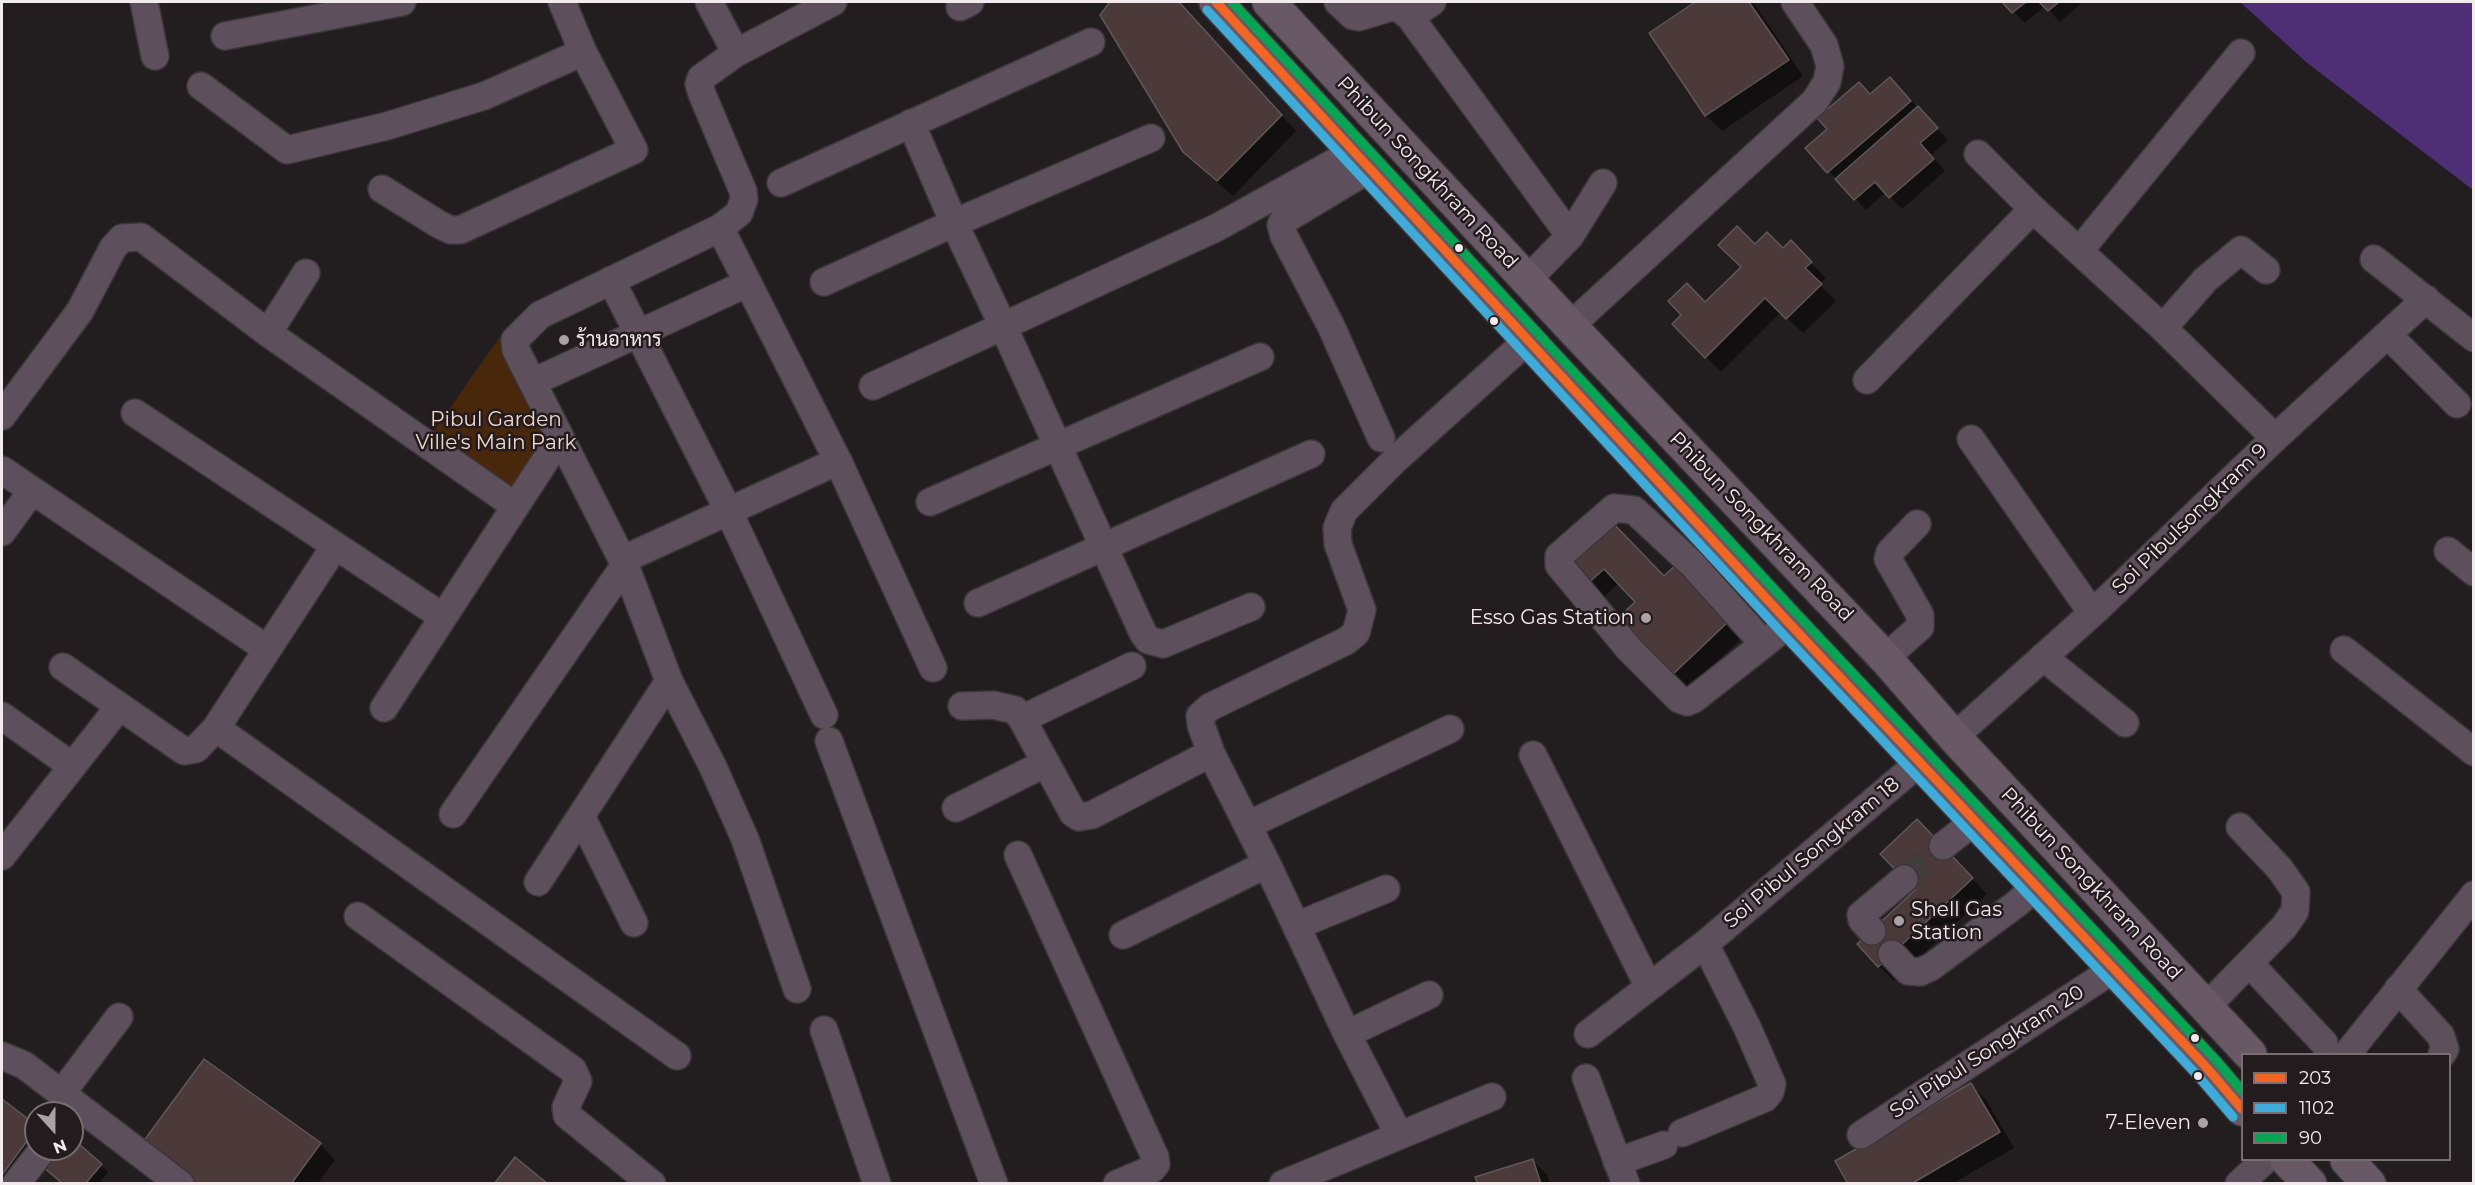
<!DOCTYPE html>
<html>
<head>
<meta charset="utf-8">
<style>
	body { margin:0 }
	#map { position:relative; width:2475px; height:1185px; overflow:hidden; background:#221d1f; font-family:Montserrat,sans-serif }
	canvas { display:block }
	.frame { position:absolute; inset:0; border:3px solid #f2ebed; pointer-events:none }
	.legend { position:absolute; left:2241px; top:1053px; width:210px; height:108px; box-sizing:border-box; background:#241b1e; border:2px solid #766e71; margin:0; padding:8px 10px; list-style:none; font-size:18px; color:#f2ebed }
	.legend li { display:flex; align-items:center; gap:12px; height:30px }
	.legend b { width:30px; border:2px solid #766e71 }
	.north { position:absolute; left:24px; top:1101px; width:60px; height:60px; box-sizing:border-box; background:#241b1e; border:2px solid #766e71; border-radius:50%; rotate:159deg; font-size:16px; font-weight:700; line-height:24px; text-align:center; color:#f2ebed }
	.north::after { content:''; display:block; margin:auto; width:21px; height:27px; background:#a9a3a5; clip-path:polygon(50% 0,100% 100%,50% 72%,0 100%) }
</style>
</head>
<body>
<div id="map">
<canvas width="2475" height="1185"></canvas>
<div class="frame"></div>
<ul class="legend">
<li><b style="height:8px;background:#f26522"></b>203</li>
<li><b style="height:8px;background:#3dacda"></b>1102</li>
<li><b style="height:8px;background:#00a651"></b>90</li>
</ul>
<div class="north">N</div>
</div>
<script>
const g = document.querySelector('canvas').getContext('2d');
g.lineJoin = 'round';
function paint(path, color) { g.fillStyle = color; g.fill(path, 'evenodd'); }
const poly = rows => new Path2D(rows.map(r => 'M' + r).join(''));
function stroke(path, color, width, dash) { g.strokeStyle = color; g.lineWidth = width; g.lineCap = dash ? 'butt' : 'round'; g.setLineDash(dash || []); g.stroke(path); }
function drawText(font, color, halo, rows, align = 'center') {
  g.font = font + ' Montserrat,Sarabun,sans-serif'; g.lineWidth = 5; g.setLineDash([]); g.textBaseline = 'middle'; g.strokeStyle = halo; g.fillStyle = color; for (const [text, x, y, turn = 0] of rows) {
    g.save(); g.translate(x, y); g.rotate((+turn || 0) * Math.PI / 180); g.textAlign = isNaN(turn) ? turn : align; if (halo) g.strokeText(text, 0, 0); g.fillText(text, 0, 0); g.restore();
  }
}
paint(poly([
	[504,331,556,437,511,503,423,446]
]), '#48270a');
paint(poly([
	[2240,2,2473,2,2473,190,2306,62]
]), '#4e2f75');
paint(poly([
	[1112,2,1178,2,1296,131,1233,196,1200,167,1102,15],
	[1698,2,1753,2,1803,76,1722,131,1707,116,1651,33],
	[2004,2,2083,2,2060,22,2045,6,2025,23],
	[1901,90,1948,140,1931,155,1945,171,1902,209,1886,192,1866,210,1807,148,1871,95],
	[1791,243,1826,278,1819,284,1836,301,1803,333,1781,312,1721,372,1674,324,1705,304,1743,267,1755,246,1783,250],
	[1565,563,1664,578,1677,566,1744,636,1685,692,1670,677,1637,602,1619,583,1601,600],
	[1932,837,1987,894,1894,981,1879,966,1917,890],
	[1971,1085,1986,1100,2014,1148,1952,1184,1850,1184],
	[3,1101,36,1127,36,1149,21,1184,2,1184],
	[72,1140,108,1172,98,1184,63,1184,61,1149,72,1149],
	[320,1144,335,1160,317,1184,189,1184],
	[1532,1160,1547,1175,1550,1184,1479,1184]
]), '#0007');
const building = poly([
	[1110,2,1179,2,1282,115,1217,181,1183,152,1100,15,1110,2],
	[1695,2,1749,2,1789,60,1705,116,1649,33,1695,2],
	[2002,2,2026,2,2012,13,2002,2],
	[2039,2,2059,2,2048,11,2039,2],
	[1890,77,1911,101,1827,173,1805,148,1827,129,1817,118,1859,82,1870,94,1890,77],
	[1918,106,1938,128,1920,143,1934,159,1889,198,1875,182,1854,200,1835,179,1918,106],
	[1737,226,1755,244,1767,232,1783,248,1791,240,1812,262,1805,268,1822,284,1786,319,1765,298,1705,358,1672,324,1681,315,1668,301,1687,283,1705,302,1741,267,1718,245,1737,226],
	[1609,519,1664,576,1677,564,1730,620,1669,678,1615,621,1635,602,1604,569,1585,586,1563,563,1609,519],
	[1917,819,1973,878,1878,967,1857,944,1915,890,1880,854,1917,819],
	[204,1059,321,1143,291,1184,193,1184,140,1146,204,1059],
	[1971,1083,2000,1132,1911,1184,1848,1184,1835,1161,1971,1083],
	[2,1099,36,1125,36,1129,2,1175,2,1099],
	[72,1138,102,1164,85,1184,63,1184,43,1167,59,1149,72,1149,72,1138],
	[515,1157,548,1184,494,1184,515,1157],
	[1533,1159,1541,1184,1478,1184,1475,1177,1533,1159]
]);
paint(building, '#4c3939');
stroke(building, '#5d595a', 1.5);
stroke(poly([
	[1904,879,1943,846]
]), '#413c3e', 27, [27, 14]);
const minor = poly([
	[144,2,155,56],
	[709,2,736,53],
	[1338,2,1353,16,1359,17,1392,7,1400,9,1410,17,1570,236],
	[960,7,970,2],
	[1410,17,1432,2],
	[225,36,402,2],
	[201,86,287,150,387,126,484,96,583,52],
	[911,123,954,223,1003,326,1143,633,1148,640,1163,644,1251,607],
	[1978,154,2033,209,2163,328,2275,438],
	[1371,168,1283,221,1281,225,1284,236,1331,326,1381,438],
	[781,183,1091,42],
	[382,189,440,225,451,230,460,230,634,150,583,52,562,2],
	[720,228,838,461,933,668],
	[2080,250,2241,53],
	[2374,259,2474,338],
	[611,280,728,510,824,715],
	[1527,280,1570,236,1603,183],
	[824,282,954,223,1151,138],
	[1570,326,1815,101,1827,82,1830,66,1824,45,1795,2],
	[2163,328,2205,280,2241,250,2266,270],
	[268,333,306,273],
	[2388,335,2457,404],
	[1867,380,2033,209],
	[533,382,748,283],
	[873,386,1216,228,1355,151],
	[135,413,443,617],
	[2,416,80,311,113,248,122,238,141,237,268,333,515,506],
	[1971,439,2092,613],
	[2,470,267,649],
	[930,502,1260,357],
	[2,532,32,491],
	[2448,551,2474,572],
	[622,560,838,461],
	[978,603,1311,454],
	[1764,644,1692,564,1634,510,1614,508,1559,556,1559,565,1629,649,1679,699,1687,702,1694,699,1764,644,1789,623],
	[2344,650,2474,752],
	[2043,657,2125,723],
	[1885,658,1920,627,1920,615,1888,559,1890,552,1917,524],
	[63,667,184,751,196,749,216,728,335,546],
	[962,706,993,705,1015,710,1022,719,1073,813,1079,817,1092,815,1211,753],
	[384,708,560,438],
	[2,716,72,766],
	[1022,719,1132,666],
	[216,728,677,1056],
	[1954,737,2098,608,2275,438,2426,299],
	[829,741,994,1184],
	[1533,755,1649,987],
	[956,808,1046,763],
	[453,814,625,565],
	[581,816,634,923],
	[1248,825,1450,729],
	[2240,827,2280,869,2296,892,2295,911,2284,927,2249,963],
	[1943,846,1975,821],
	[1018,855,1155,1157,1156,1164,1152,1169,1117,1184],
	[2,856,119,707],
	[538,882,669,681],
	[358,916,573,1070,578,1081,566,1107,567,1115,652,1184],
	[1296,926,1386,889],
	[1872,931,1862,920,1861,915,1904,879],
	[1123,935,1267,864],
	[1892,954,1908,971,1920,972,1931,967,2015,905,2036,887],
	[797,989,745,839,713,767,669,681,625,565,516,350,515,340,540,315,720,228,739,213,744,199,743,191,702,94,699,84,701,78,736,53,833,2],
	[2398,989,2441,1036,2445,1049,2442,1054],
	[2206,1007,2249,963,2324,1043],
	[824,1030,877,1184],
	[1347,1034,1429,995],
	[1588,1034,1705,944,1920,762],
	[2347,1054,2474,895],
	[2,1056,24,1065,180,1184],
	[1586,1078,1626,1184],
	[61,1094,119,1017],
	[1682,1133,1765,1098,1770,1092,1772,1084,1747,1027,1705,944],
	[1399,1135,1347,1034,1267,864,1211,753,1201,725,1200,716,1210,707,1346,641,1356,633,1362,610,1338,544,1337,528,1344,511,1396,459,1528,340],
	[1861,1135,2114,969],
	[1617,1162,1664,1145],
	[16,1184,43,1149],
	[1283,1184,1492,1097],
	[2239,1184,2265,1160]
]);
const major = poly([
	[1216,2,1789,623,2207,1068,2242,1109],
	[1269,2,1570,326,1885,658,1954,737,2250,1054],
	[2287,1160,2310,1184],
	[2347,1160,2369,1184]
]);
stroke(minor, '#3a3738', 30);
stroke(major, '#3a3738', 36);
stroke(minor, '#5d4f5b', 27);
stroke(major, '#695866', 33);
stroke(poly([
	[1216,2,1789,623,2207,1068,2242,1109]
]), '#f26522', 9);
stroke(poly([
	[1207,10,1780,631,2198,1076,2233,1117]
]), '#3dacda', 9);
stroke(poly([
	[1232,2,1798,615,2216,1060,2242,1091]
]), '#00a651', 9);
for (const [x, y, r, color] of [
	[1459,248,5,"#f2ebed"],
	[1494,321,5,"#f2ebed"],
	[564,340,6,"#a9a3a5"],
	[1646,618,6,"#a9a3a5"],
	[1899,921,6,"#a9a3a5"],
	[2195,1038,5,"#f2ebed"],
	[2198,1076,5,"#f2ebed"],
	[2203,1123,6,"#a9a3a5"]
]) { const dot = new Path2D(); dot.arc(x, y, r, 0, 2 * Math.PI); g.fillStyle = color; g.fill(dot); stroke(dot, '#241b1e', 2); }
drawText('20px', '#f2ebed', '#241b1e', [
	["Phibun Songkhram Road",1427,173,47],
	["Soi Pibulsongkram 9",2190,519,-44],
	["Phibun Songkhram Road",1761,527,46],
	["Soi Pibul Songkram 18",1812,853,-40],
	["Phibun Songkhram Road",2091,884,47],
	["Soi Pibul Songkram 20",1987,1052,-33]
]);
drawText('20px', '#f2ebed', '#241b1e', [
	["ร้านอาหาร",576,340],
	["Esso Gas Station",1634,618,"right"],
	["Shell Gas",1911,910],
	["Station",1911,933],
	["7-Eleven",2191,1123,"right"]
], 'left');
drawText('20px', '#f0dbcc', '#241b1e', [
	["Pibul Garden",496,420],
	["Ville's Main Park",496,443]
]);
</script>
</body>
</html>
